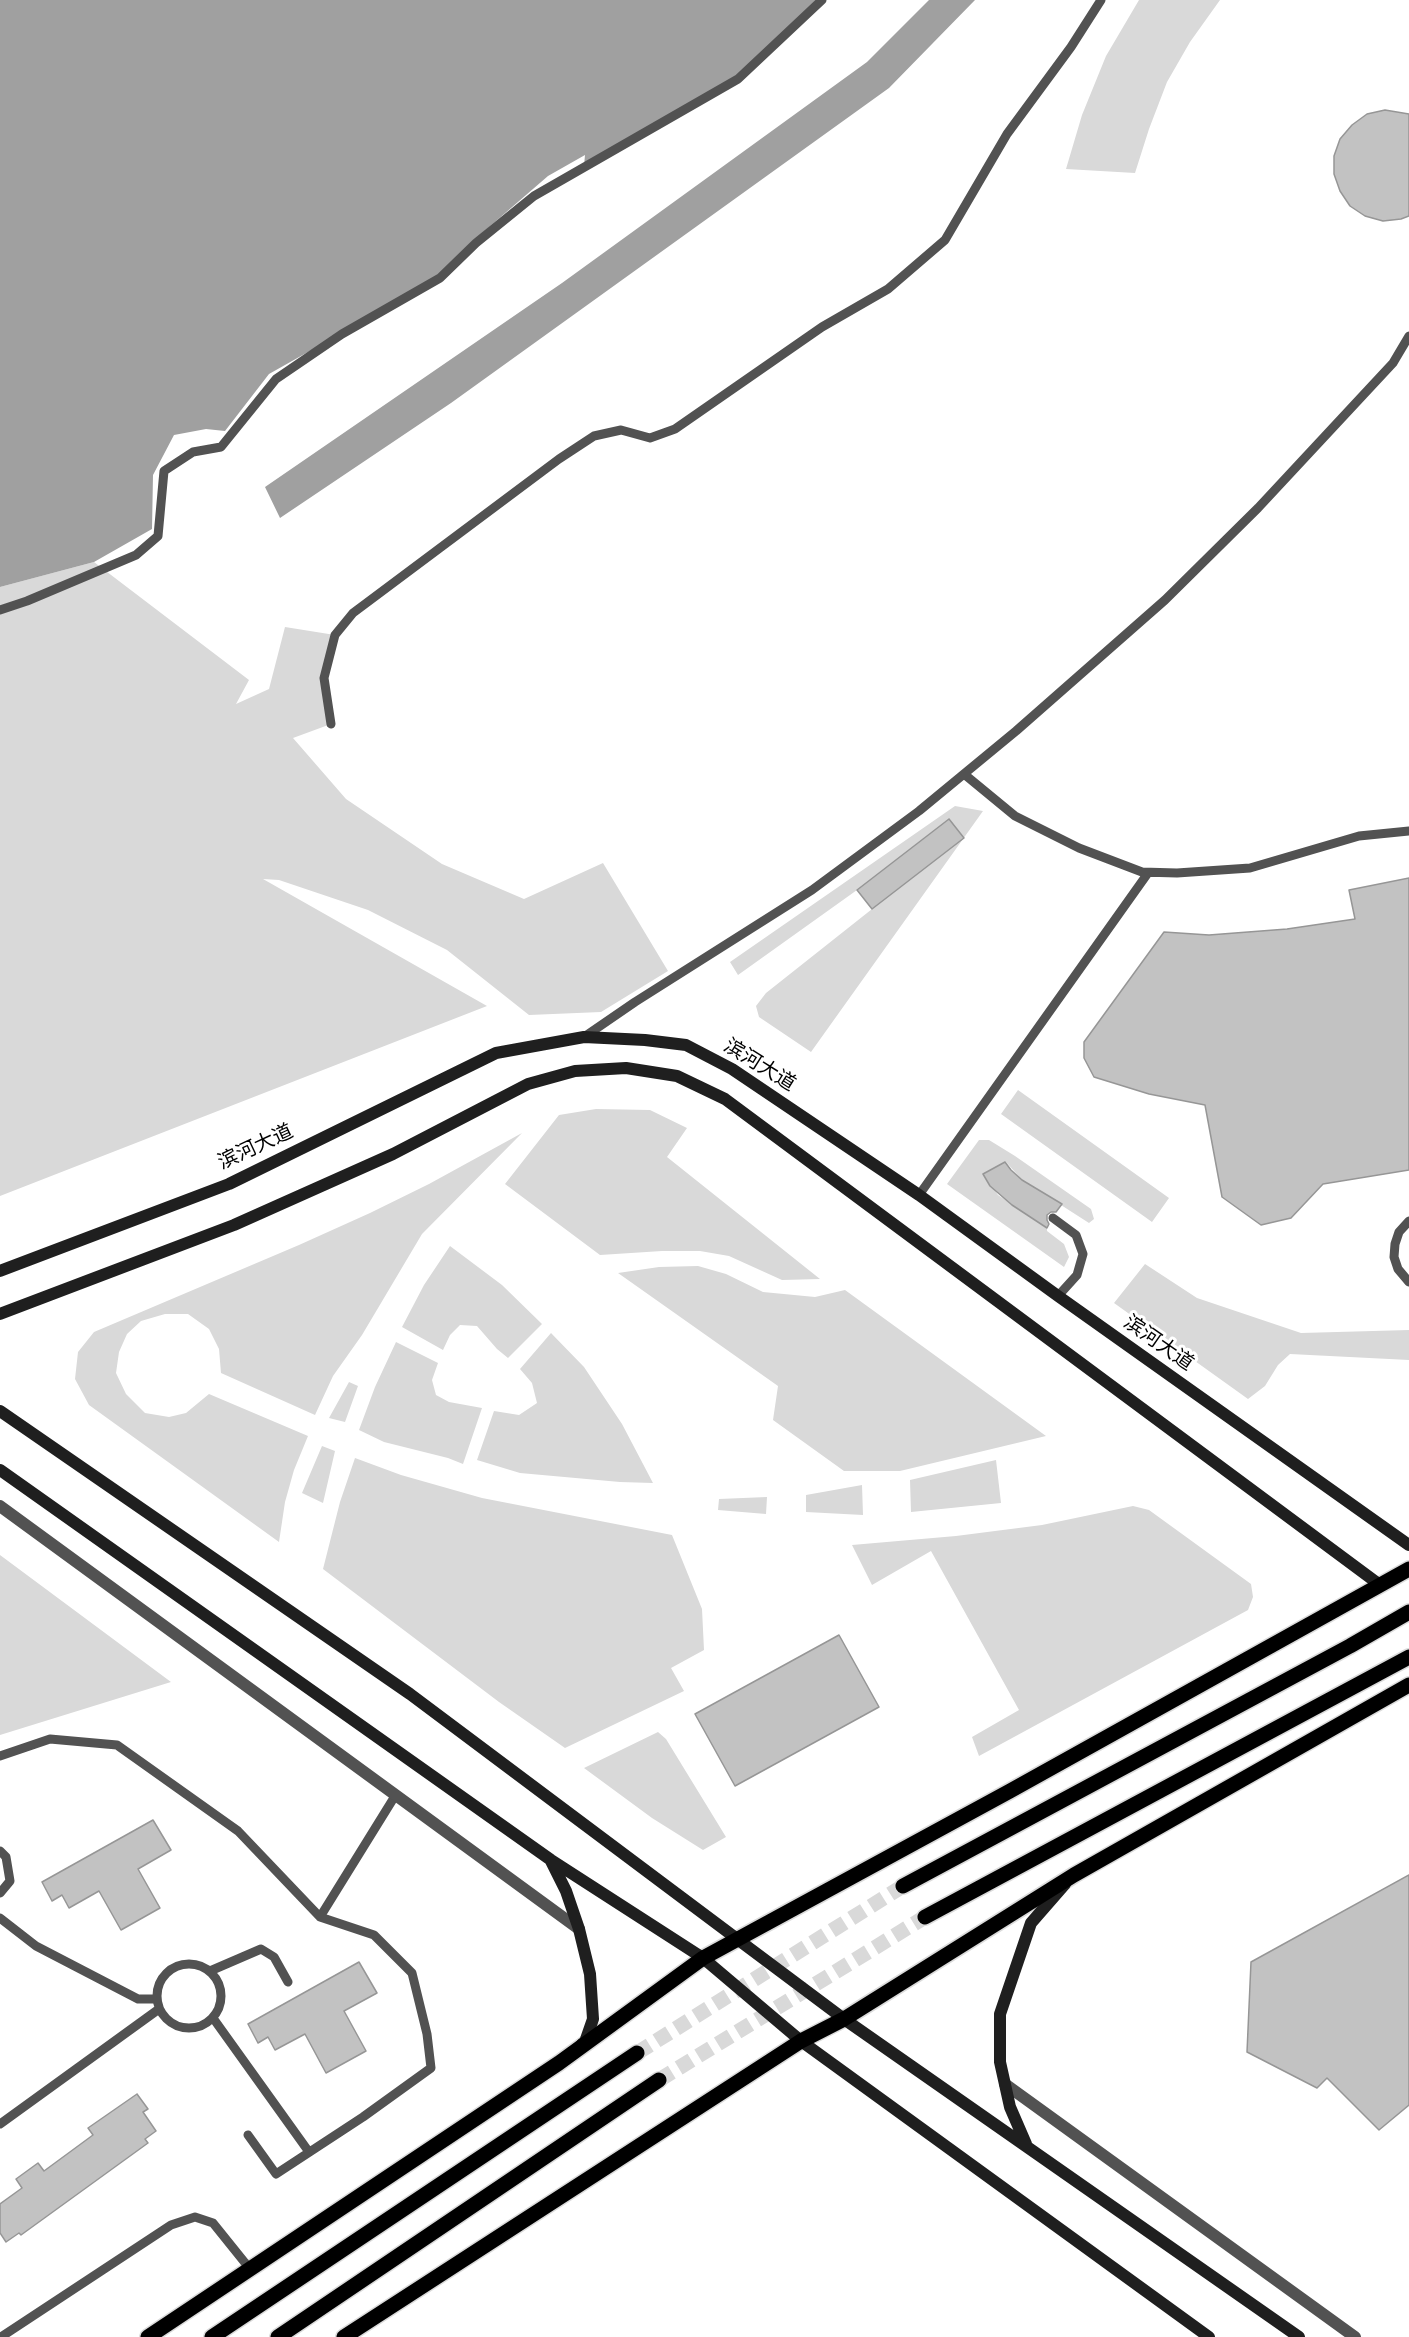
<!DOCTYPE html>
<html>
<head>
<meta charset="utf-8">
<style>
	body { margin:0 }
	canvas { display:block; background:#fff }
</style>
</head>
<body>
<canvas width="1409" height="2337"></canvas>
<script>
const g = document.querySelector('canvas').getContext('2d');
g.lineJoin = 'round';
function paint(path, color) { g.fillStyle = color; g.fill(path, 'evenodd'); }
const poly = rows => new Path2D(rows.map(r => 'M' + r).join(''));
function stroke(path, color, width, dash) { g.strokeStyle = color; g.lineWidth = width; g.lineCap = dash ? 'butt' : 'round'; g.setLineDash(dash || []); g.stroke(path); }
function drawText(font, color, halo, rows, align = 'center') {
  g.font = font + ' "Nunito Sans","Noto Sans SC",sans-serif'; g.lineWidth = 6; g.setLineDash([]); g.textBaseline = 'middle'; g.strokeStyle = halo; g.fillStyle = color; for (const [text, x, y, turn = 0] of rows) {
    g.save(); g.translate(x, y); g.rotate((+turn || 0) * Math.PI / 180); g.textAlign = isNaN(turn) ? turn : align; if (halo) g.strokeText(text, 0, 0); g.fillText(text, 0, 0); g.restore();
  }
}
paint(poly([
	[1139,0,1220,0,1190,42,1167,82,1149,129,1135,173,1066,169,1082,115,1106,56],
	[94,562,249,680,236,704,269,689,285,627,335,635,324,678,331,724,293,738,346,799,442,864,524,899,603,863,668,971,601,1012,529,1015,447,950,368,910,279,880,263,879,487,1006,0,1196,0,587],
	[955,806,983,811,811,1052,759,1017,756,1006,766,993,963,837,949,819,857,890,738,975,730,962],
	[1018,1090,1169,1198,1152,1222,1001,1114],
	[596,1109,650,1110,687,1128,667,1157,820,1279,782,1280,729,1256,700,1251,662,1251,600,1255,505,1184,559,1115],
	[522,1133,422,1234,362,1335,333,1376,315,1415,221,1373,219,1349,209,1329,188,1314,165,1314,141,1321,127,1334,119,1352,116,1373,126,1394,145,1413,169,1417,186,1413,209,1394,308,1436,294,1470,285,1502,279,1542,89,1405,75,1379,78,1352,94,1332,299,1245,370,1213,429,1184],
	[979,1140,989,1140,1015,1156,1091,1209,1094,1219,1089,1223,1022,1180,1006,1162,983,1174,998,1195,1047,1228,1047,1231,1064,1244,1069,1257,1064,1267,947,1184],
	[450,1246,502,1285,542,1324,508,1358,497,1349,477,1326,460,1325,450,1335,443,1350,402,1327,424,1285],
	[1145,1264,1197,1298,1301,1333,1409,1330,1409,1360,1290,1354,1278,1365,1265,1386,1248,1399,1114,1303],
	[698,1266,726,1274,763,1292,815,1297,845,1290,1046,1436,900,1471,844,1471,773,1420,778,1386,618,1273,659,1267],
	[551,1333,584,1367,622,1424,653,1483,620,1482,520,1473,477,1460,494,1411,519,1415,537,1403,532,1383,520,1369],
	[396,1342,438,1363,432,1380,436,1395,449,1402,482,1408,463,1464,448,1458,384,1442,359,1430,375,1387],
	[349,1382,358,1386,345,1422,329,1418],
	[322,1446,335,1451,323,1503,302,1493],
	[355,1458,401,1475,482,1498,672,1535,702,1609,704,1650,671,1668,684,1691,565,1748,499,1702,323,1569,340,1502],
	[996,1460,1001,1503,911,1512,910,1480],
	[862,1485,863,1515,806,1512,806,1495],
	[767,1497,766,1514,718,1510,719,1499],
	[1133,1506,1149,1510,1251,1584,1253,1597,1248,1610,979,1756,972,1737,1019,1710,931,1551,872,1585,852,1545,956,1536,1042,1525],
	[0,1555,171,1682,0,1735],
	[658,1732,666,1739,726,1837,703,1850,652,1818,584,1768]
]), '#d9d9d9');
paint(poly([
	[0,0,822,0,738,79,584,166,585,155,548,176,474,240,441,277,269,374,225,431,206,429,174,435,153,475,152,529,94,562,0,587],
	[929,0,975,0,889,88,451,403,280,518,265,487,562,283,867,62]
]), '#a0a0a0');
const building = poly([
	[1385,110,1409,114,1409,216,1401,219,1383,221,1365,216,1350,206,1340,191,1334,174,1334,156,1340,139,1352,125,1367,114,1385,110],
	[949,819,964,838,872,909,857,890,949,819],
	[1409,878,1409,1170,1323,1184,1291,1218,1261,1225,1222,1197,1205,1105,1149,1094,1094,1077,1084,1058,1084,1042,1164,932,1209,935,1287,929,1355,919,1349,890,1409,878],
	[1005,1162,1011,1170,1022,1180,1062,1204,1056,1212,1051,1212,1047,1215,1047,1220,1049,1224,1047,1228,1012,1205,990,1186,983,1174,1005,1162],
	[839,1635,879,1707,735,1786,695,1714,839,1635],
	[153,1820,171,1850,138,1869,160,1908,121,1930,99,1891,69,1908,62,1895,52,1901,42,1882,153,1820],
	[1409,1875,1409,2105,1379,2130,1327,2078,1317,2088,1247,2052,1251,1962,1409,1875],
	[359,1962,377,1993,344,2011,366,2051,326,2073,305,2034,275,2050,268,2037,258,2043,248,2024,359,1962],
	[137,2094,148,2109,143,2112,156,2131,145,2139,148,2143,21,2235,19,2233,6,2242,0,2233,0,2204,22,2188,16,2179,38,2163,44,2171,93,2135,88,2128,137,2094]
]);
paint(building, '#c2c2c2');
stroke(building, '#969696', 1.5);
stroke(poly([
	[637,2053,903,1886],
	[659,2080,925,1917]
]), '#d9d9d9', 15, [15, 8]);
const primary = poly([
	[903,1886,1350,1646,1409,1612],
	[925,1917,1409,1657],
	[148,2337,559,2063,703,1958,1010,1791,1409,1569],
	[212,2337,637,2053],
	[278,2337,659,2080],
	[344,2337,801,2041,844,2019,1074,1875,1409,1685]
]);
stroke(primary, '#dbdbdb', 18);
stroke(poly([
	[0,610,27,601,136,555,158,536,164,471,193,452,221,447,276,379,342,334,440,278,476,243,534,196,738,79,822,0],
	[331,724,324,678,335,635,353,613,559,459,594,436,621,430,650,438,675,429,822,327,888,289,945,240,1007,134,1071,47,1101,0],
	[964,774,1015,816,1079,848,1142,872,1177,873,1250,868,1359,836,1409,831],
	[584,1037,635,1002,812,890,919,811,1016,731,1165,600,1258,508,1393,363,1409,336],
	[919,1195,1148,873],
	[1053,1218,1076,1235,1083,1254,1077,1275,1058,1296],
	[1409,1221,1399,1232,1395,1244,1394,1257,1398,1269,1409,1282],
	[0,1756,50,1739,117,1745,238,1831,320,1917,395,1796],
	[0,1851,6,1857,10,1881,0,1893],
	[0,1918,36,1946,138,1999,157,1999],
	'157 1996a32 32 0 1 1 64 0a32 32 0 1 1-64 0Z',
	[210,1971,261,1949,274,1957,288,1982],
	[213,2018,309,2152],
	[0,2124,159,2009],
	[248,2135,276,2174,363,2117,431,2068,427,2034,412,1973,374,1935,320,1917],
	[1,2337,171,2225,195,2217,213,2223,250,2269]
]), '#525252', 9);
stroke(poly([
	[0,1506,579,1929],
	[1005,2084,1355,2337]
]), '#525252', 12);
stroke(poly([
	[0,1271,229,1184,496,1053,584,1037,645,1040,686,1045,732,1069,919,1195,1058,1296,1409,1545],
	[0,1314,234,1225,393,1154,528,1084,575,1071,626,1068,677,1076,725,1099,1380,1585],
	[0,1411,410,1694,844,2019,1299,2337],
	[0,1470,551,1860,703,1958,801,2041,1209,2337],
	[551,1861,566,1891,579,1929,590,1974,593,2019,585,2042,582,2044],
	[1026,2144,1010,2107,1000,2062,1000,2014,1031,1923,1065,1884]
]), '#1f1f1f', 12);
stroke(primary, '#000', 15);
drawText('20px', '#000', '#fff', [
	["滨河大道",759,1066,32],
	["滨河大道",256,1148,-25],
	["滨河大道",1158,1344,35]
]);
</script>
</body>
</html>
